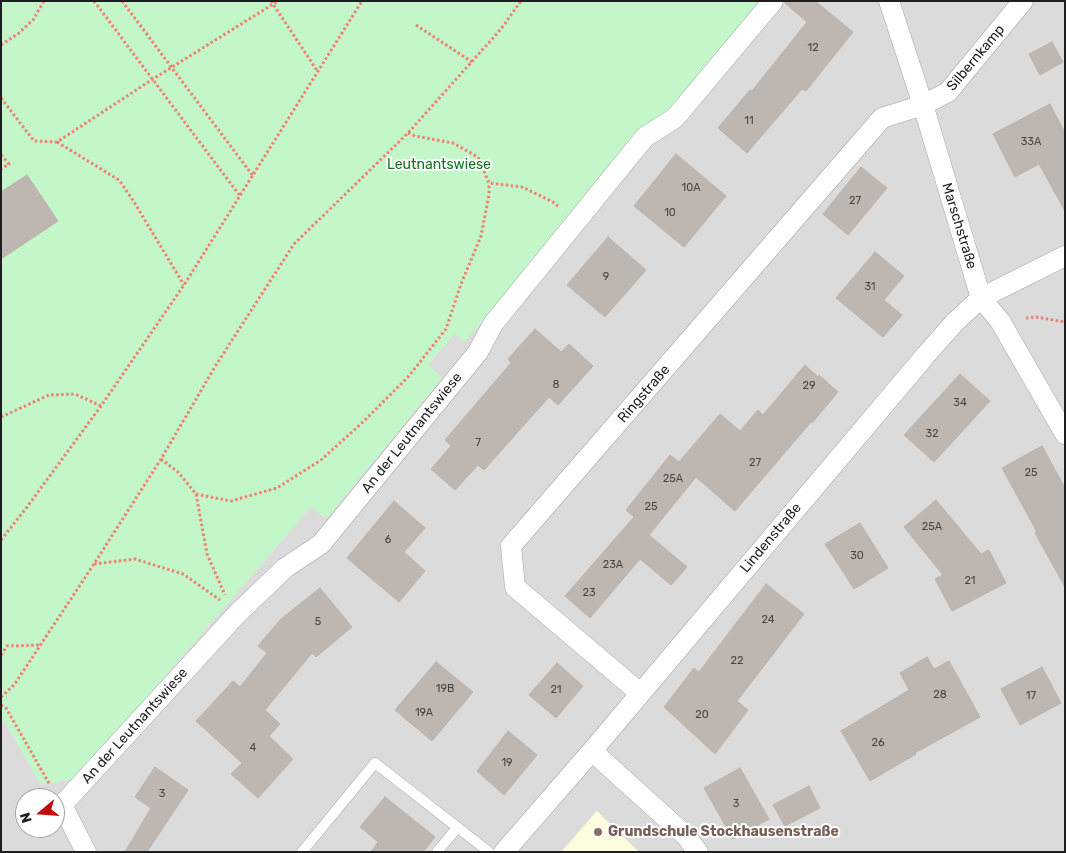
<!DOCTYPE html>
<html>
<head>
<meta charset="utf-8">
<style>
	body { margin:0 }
	#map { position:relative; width:1066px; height:853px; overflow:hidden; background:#eeebe4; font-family:Rubik,sans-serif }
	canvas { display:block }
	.frame { position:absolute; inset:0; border:2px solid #1e1e1e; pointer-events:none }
	.north { position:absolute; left:15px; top:788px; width:50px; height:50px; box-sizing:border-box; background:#fff; border:1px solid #a5a5a5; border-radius:50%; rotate:252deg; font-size:14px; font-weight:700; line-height:20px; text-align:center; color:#1e1e1e }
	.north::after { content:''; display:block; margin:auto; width:18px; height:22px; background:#bf0d0c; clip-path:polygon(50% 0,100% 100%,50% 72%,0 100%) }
</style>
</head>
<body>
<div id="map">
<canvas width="1066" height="853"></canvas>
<div class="frame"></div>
<div class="north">N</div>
</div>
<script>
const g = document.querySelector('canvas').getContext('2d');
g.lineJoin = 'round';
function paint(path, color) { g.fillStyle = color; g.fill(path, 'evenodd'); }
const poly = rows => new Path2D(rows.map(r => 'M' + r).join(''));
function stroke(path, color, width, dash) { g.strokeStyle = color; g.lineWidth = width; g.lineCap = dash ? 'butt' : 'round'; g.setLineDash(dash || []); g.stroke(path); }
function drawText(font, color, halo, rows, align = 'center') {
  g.font = font + ' Rubik,sans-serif'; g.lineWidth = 4; g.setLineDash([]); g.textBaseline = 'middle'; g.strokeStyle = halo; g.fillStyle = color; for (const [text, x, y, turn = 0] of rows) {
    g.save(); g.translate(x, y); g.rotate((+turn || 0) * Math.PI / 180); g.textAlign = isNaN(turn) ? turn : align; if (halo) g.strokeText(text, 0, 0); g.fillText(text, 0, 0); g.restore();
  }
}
paint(poly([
	[764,1,1065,1,1065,852,1,852,1,723,5,722,41,785,77,778,311,507,326,518,442,378,428,365,455,333,464,342],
	[25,798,55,798,55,828,25,828]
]), '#dcdbdb');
paint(poly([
	[597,811,639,852,561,852]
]), '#fdfdde');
paint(poly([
	[1,1,764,1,464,342,454,334,428,365,442,378,327,518,311,507,77,778,41,785,5,722,1,723]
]), '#c3f6c8');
const building = poly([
	[785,1,815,1,853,32,806,91,802,89,747,153,718,128,750,90,752,91,807,22,785,3,785,1],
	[1052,42,1063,62,1040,75,1029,54,1052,42],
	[1050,104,1065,133,1065,211,1039,164,1015,177,993,134,1050,104],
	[676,154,726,196,684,247,634,206,676,154],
	[861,167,887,188,848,235,823,214,861,167],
	[27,175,58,221,1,259,1,192,27,175],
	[608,237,646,270,605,317,567,285,608,237],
	[875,252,904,276,884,300,902,315,883,337,836,298,875,252],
	[535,329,561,352,569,344,593,366,558,405,549,397,484,470,478,465,455,490,431,469,451,446,445,440,511,363,508,359,535,329],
	[805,365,818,377,819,375,838,392,812,423,811,422,735,511,696,477,649,535,687,567,671,585,640,559,590,618,565,596,634,517,626,510,670,455,679,462,720,414,740,431,758,410,763,415,805,365],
	[960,374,990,401,934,462,904,435,960,374],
	[1042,446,1065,488,1065,587,1035,533,1037,532,1002,468,1042,446],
	[936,500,981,554,989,550,1006,583,952,611,935,579,943,575,904,527,936,500],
	[394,501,425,528,404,552,425,571,399,602,347,558,394,501],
	[860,523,888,568,854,589,825,544,860,523],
	[766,584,804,614,737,701,748,710,715,754,664,707,694,668,699,672,766,584],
	[320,588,352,627,316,657,312,653,265,710,280,724,269,736,293,759,258,798,231,774,242,763,196,721,233,681,240,687,267,653,258,646,281,619,320,588],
	[927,657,934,669,949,661,980,717,915,753,916,754,870,781,841,731,909,690,900,673,927,657],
	[436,662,473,692,432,741,395,710,436,662],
	[557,663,583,686,556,718,529,695,557,663],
	[1042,667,1061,703,1020,725,1001,689,1042,667],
	[508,731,537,755,504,795,477,771,508,731],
	[155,767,188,790,147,852,125,852,151,808,135,797,155,767],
	[740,768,769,819,733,839,704,788,740,768],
	[809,786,820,808,785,826,773,805,809,786],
	[385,797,435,837,423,852,371,852,378,842,360,827,385,797]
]);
paint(building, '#beb7b1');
stroke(building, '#bfb2a7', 1);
const service = poly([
	[302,852,375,763,489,852],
	[437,852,457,828]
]);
const minor = poly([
	[889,1,923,105,981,298,1000,321,1065,434],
	[640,693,515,587,511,546,882,118,923,105,948,92,1023,1],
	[592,751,685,835,698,852],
	[86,852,62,805,238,613,285,568,321,544,478,352,493,324,645,137,675,118,773,1],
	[504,852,592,751,925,356,955,322,981,298,1065,256]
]);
stroke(service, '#a5a5a5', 11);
stroke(minor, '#a5a5a5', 21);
stroke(poly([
	[94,1,240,196],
	[122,1,253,176],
	[271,1,318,72],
	[416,25,472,62],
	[1,45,19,33,33,20,44,1],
	[1,98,34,141,57,142,153,79,278,1],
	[408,133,415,136,453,143,478,157,489,183,522,187,553,202,559,207],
	[57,142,119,180,134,202,184,285],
	[1,155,9,164,1,169],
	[1026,318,1036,317,1065,322],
	[1,417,49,395,75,394,101,406],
	[161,459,178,472,196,494,207,554,225,595],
	[196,494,231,501,277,488,321,460,364,421,408,377,446,329,461,284,481,236,489,195,489,183],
	[1,540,27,507,101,406,184,285,362,1],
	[94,564,135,559,183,574,220,600],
	[1,655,7,646,40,645],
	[1,697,14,685,94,564,161,459,216,365,294,244,408,133,501,29,521,1],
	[1,705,6,708,50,785]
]), '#f18072', 3, [2.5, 2.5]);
stroke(service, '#fff', 10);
stroke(minor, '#fff', 20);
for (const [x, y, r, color] of [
	[598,832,5,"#8d6e63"]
]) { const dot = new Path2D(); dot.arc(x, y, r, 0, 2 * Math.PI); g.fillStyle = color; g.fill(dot); stroke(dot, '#fff', 2); }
drawText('11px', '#464443', null, [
	["12",813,48],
	["11",749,121],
	["33A",1031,142],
	["10A",691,188],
	["27",855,201],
	["10",670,213],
	["9",606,277],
	["31",870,287],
	["8",556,385],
	["29",809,386],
	["34",960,403],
	["32",932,434],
	["7",478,443],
	["27",755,463],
	["25",1031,473],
	["25A",673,479],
	["25",651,507],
	["25A",932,527],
	["6",388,540],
	["30",857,556],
	["23A",613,565],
	["21",970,581],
	["23",589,593],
	["24",768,620],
	["5",318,622],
	["22",737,661],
	["19B",445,689],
	["21",556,690],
	["28",940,695],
	["17",1031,696],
	["19A",424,713],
	["20",702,715],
	["26",878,743],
	["4",253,748],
	["19",507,763],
	["3",162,794],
	["3",736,804]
]);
drawText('14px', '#1e1e1e', '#fff', [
	["Silbernkamp",976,58,-50],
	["Marschstraße",959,226,73],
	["Ringstraße",644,394,-49],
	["An der Leutnantswiese",412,433,-51],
	["Lindenstraße",771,538,-50],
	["An der Leutnantswiese",135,726,-48]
]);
drawText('14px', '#12751b', '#fff', [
	["Leutnantswiese",439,165]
]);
drawText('bold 14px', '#785e54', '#fff', [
	["Grundschule Stockhausenstraße",608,832]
], 'left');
</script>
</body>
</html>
